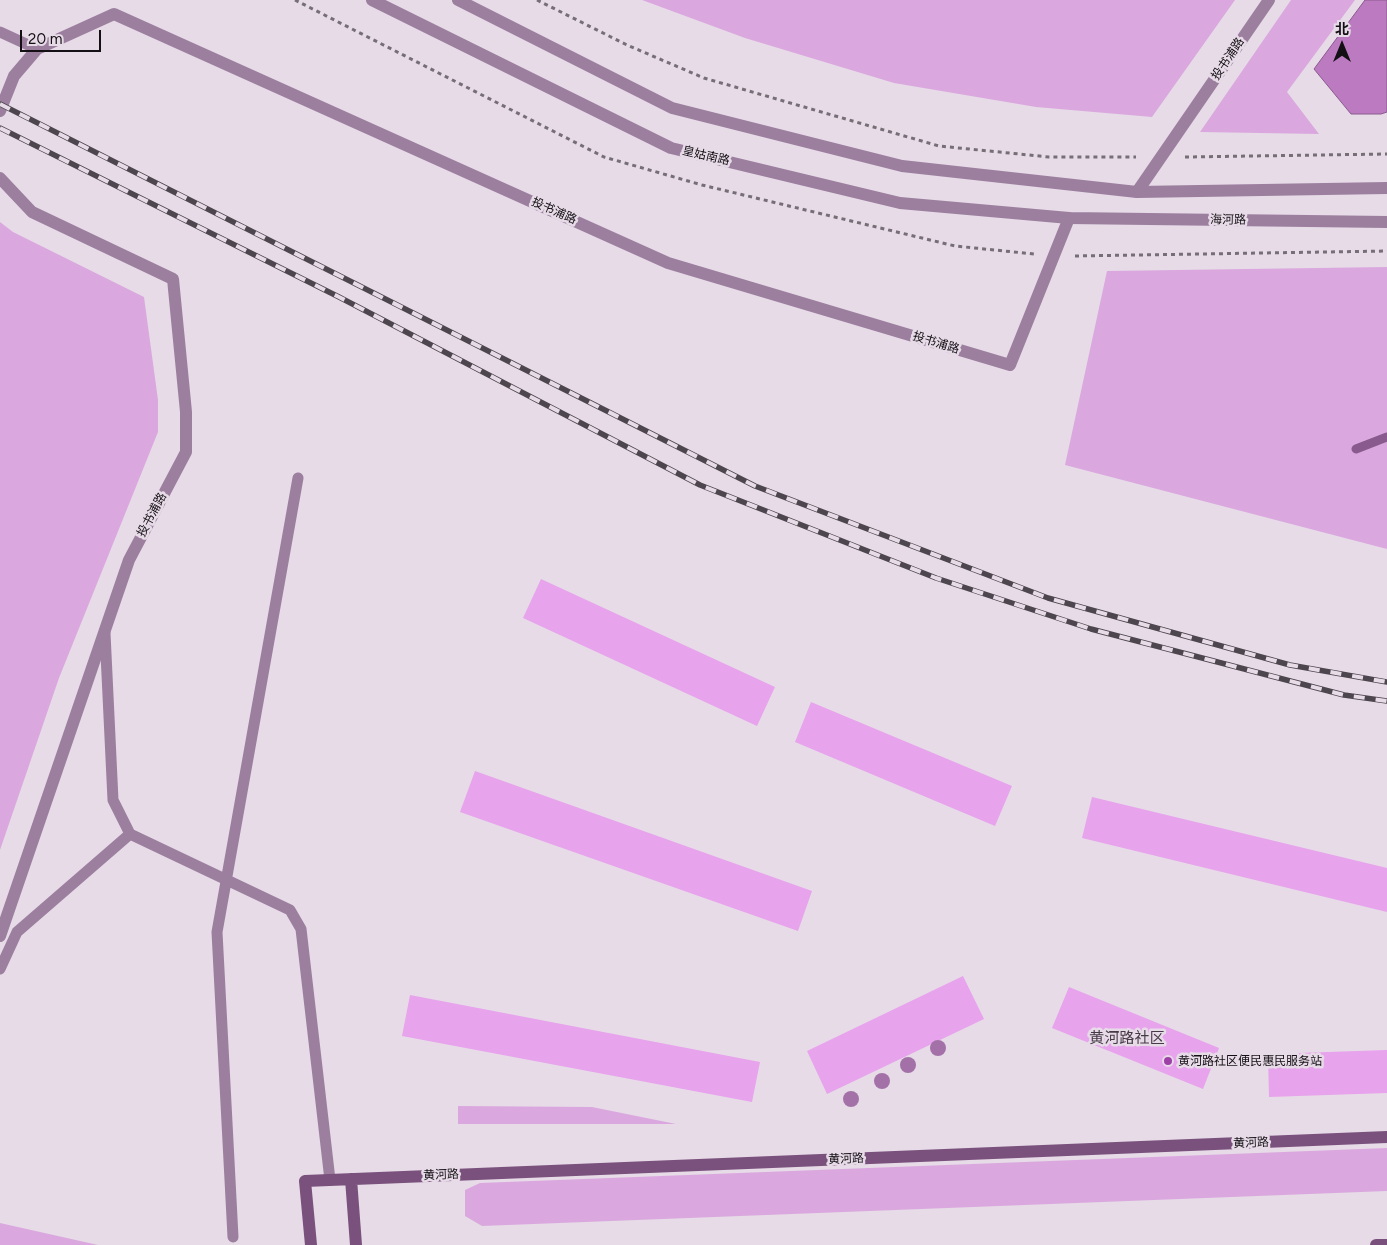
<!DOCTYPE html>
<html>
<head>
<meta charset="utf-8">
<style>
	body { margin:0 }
	#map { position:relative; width:1387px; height:1245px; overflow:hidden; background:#e7dbe8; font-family:Figtree,"Noto Sans SC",sans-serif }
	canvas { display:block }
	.north { position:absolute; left:1317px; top:20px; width:50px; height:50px; -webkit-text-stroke:4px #e7dbe8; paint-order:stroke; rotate:0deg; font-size:14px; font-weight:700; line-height:20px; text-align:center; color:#130f14 }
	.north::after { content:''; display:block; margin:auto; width:18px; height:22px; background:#130f14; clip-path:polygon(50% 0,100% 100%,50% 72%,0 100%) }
	.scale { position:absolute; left:20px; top:30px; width:81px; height:22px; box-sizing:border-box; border:2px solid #130f14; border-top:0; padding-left:6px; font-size:15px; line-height:18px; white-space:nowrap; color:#130f14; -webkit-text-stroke:4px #e7dbe8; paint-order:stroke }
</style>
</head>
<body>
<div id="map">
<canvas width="1387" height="1245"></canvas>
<div class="north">北</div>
<div class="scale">20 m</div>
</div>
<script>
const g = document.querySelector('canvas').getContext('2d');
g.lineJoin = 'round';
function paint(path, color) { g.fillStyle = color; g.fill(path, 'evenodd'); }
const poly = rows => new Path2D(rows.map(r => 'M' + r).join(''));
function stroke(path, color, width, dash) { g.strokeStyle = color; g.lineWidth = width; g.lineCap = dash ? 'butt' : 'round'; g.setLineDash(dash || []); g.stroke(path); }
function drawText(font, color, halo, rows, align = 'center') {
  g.font = font + ' Figtree,"Noto Sans SC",sans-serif'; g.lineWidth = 5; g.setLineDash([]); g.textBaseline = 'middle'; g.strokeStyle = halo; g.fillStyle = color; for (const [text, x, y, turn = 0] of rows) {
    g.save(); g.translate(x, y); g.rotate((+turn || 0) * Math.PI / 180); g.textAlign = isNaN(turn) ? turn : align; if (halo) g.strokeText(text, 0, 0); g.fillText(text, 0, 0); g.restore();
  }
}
paint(poly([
	[642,0,1235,0,1152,117,1036,107,894,83,745,38],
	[1291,0,1355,0,1287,92,1319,134,1200,132],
	[0,222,13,232,144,297,158,400,158,432,59,678,0,850],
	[1387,267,1387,549,1065,465,1107,271],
	[458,1106,592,1107,676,1124,458,1124],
	[1387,1148,1387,1191,482,1226,465,1216,465,1190,480,1183],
	[0,1223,98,1245,0,1245]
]), '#daa8de');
const water = poly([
	[1365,0,1387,0,1387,112,1381,114,1351,114,1314,69,1365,0]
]);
paint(water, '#bc7ac1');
stroke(water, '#895a8d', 1);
stroke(poly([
	[1356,449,1387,437]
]), '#895a8d', 9);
paint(poly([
	[541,579,775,687,757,726,523,618],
	[811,702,1012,786,995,826,795,742],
	[475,771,812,891,798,931,460,812],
	[1092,797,1387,868,1387,912,1082,838],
	[963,976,984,1019,827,1094,807,1051],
	[1069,987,1219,1048,1203,1089,1052,1028],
	[410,995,760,1062,752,1102,402,1036],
	[1387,1050,1387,1093,1269,1097,1268,1054]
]), '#e7a3ec');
stroke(poly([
	[295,0,604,157,702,185,955,246,1034,254],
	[537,0,627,45,704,78,939,146,1049,157,1136,157],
	[1185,157,1387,154],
	[1075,256,1387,251]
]), '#766e77', 3, [4, 4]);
stroke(poly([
	[0,32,37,49],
	[130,834,290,910,301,929,330,1180],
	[0,969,17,932,130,834,113,800,105,633],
	[233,1237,217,932,298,478]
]), '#9c7f9e', 11);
stroke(poly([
	[0,111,14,76,37,49,114,14,668,263,1010,365,1069,218],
	[0,178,32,212,173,279,186,412,186,452,129,560,0,936],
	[1137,192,1269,0]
]), '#9c7f9e', 12);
stroke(poly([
	[372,0,671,148,900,203,1069,218,1387,222],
	[458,0,672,108,902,166,1137,192,1387,188]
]), '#9c7f9e', 12);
stroke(poly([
	[351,1179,356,1245],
	[311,1245,305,1181,1387,1137],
	[1376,1245,1387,1245]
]), '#7a517d', 12);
const rail = poly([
	[0,104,755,486,1048,598,1290,665,1387,682],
	[0,128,339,297,700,485,936,578,1091,629,1344,695,1387,701]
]);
stroke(rail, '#4d464e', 5.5);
stroke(rail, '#e7dbe8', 4, [11]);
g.fillStyle = '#a371a7';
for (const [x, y] of [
	[938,1048],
	[908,1065],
	[882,1081],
	[851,1099]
]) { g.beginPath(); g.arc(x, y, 8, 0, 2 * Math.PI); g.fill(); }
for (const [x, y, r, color] of [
	[1168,1061,5,"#9f3fa8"]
]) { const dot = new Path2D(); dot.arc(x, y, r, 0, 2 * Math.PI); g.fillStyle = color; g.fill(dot); stroke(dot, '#e7dbe8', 2); }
drawText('12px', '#130f14', '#e7dbe8', [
	["投书浦路",1228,59,-56],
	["皇姑南路",706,156,13],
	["投书浦路",554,211,24],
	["海河路",1228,220,1],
	["投书浦路",936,343,17],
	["投书浦路",152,515,-62],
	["黄河路",1251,1143,-2],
	["黄河路",846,1159,-2],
	["黄河路",441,1175,-2]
]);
drawText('12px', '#130f14', '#e7dbe8', [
	["黄河路社区便民惠民服务站",1178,1061]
], 'left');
drawText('15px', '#453b46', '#e7dbe8', [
	["黄河路社区",1127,1039]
]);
</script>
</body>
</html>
